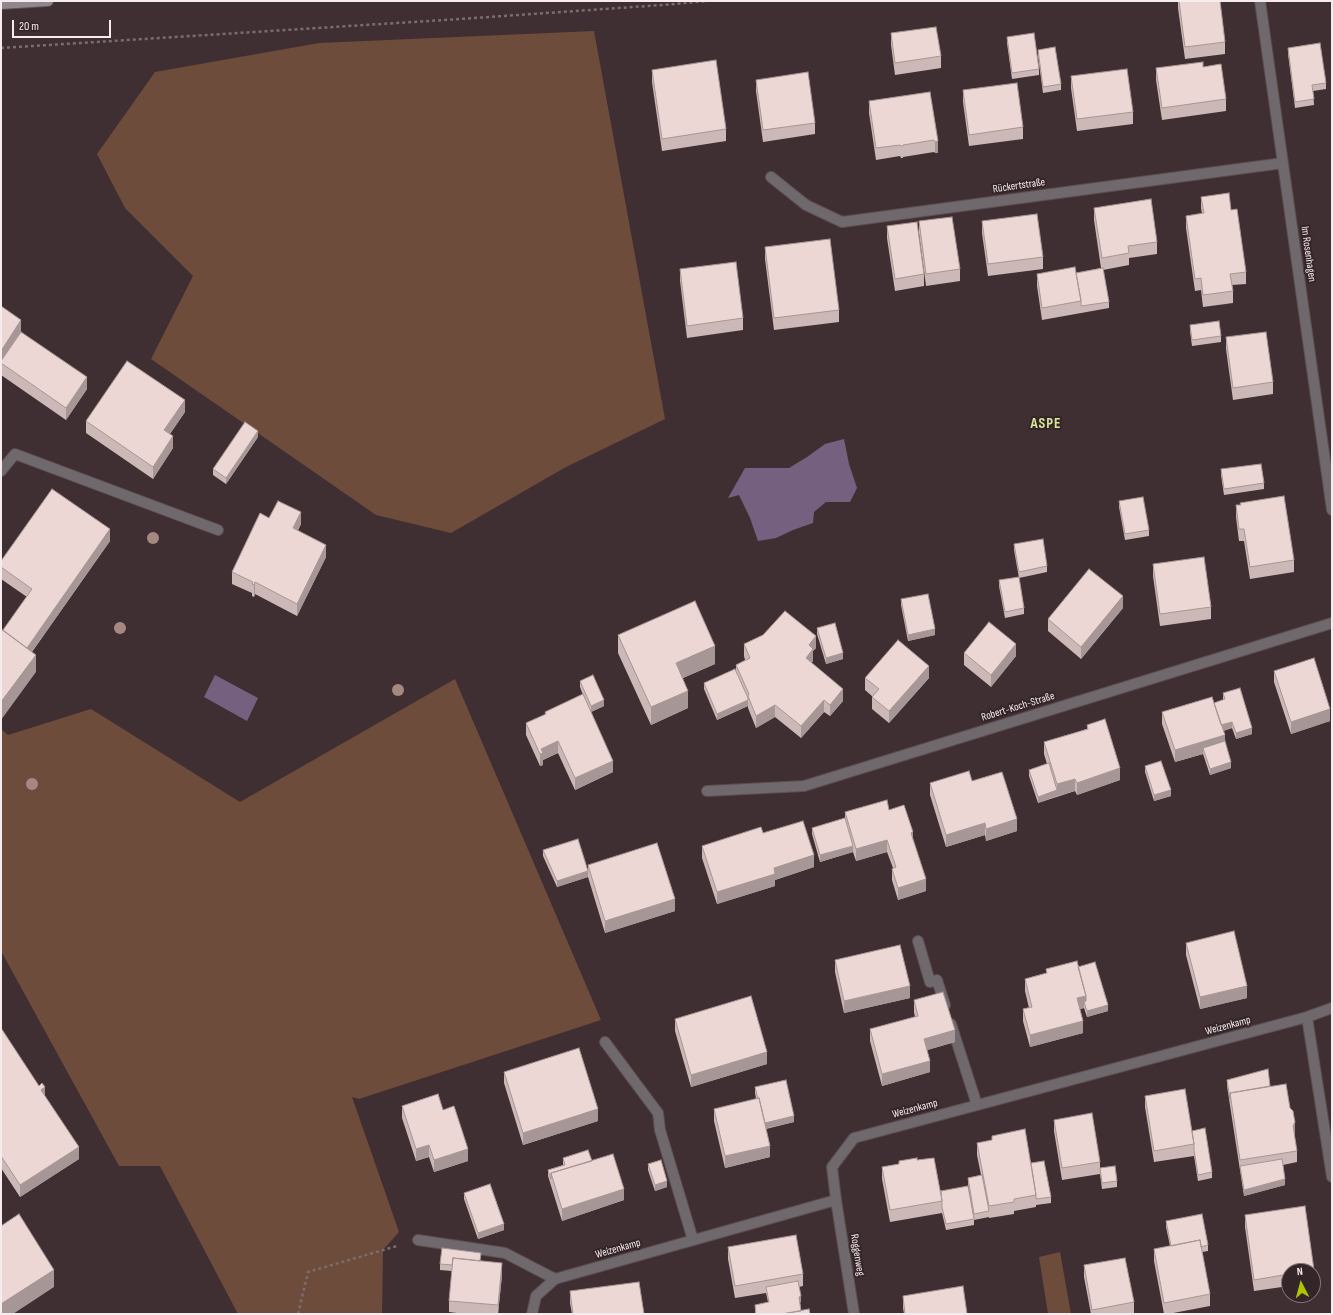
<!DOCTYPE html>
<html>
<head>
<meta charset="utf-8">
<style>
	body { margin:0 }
	#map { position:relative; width:1333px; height:1315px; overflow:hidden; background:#3f2f33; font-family:"Sofia Sans Condensed",sans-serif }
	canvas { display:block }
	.frame { position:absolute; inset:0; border:2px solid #f6ebed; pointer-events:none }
	.north { position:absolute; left:1281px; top:1263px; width:40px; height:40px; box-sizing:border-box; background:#342529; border:1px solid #827477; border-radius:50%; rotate:354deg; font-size:11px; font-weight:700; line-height:16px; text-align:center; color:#f6ebed }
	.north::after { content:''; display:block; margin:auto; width:14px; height:18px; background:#afc504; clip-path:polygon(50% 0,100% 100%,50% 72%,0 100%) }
	.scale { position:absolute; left:12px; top:20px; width:99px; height:18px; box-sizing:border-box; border:2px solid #f6ebed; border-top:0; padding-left:5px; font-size:12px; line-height:14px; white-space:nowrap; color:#f6ebed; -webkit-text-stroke:3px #342529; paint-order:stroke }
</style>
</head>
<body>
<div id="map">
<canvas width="1333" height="1315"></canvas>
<div class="frame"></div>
<div class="north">N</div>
<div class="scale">20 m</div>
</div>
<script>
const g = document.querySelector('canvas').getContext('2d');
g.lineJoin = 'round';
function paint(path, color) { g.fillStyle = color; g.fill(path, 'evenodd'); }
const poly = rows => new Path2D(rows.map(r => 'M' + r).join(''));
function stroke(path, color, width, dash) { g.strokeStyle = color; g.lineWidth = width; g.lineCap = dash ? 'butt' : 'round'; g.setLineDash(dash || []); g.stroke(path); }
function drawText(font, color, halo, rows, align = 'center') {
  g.font = font + ' "Sofia Sans Condensed",sans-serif'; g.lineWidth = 4; g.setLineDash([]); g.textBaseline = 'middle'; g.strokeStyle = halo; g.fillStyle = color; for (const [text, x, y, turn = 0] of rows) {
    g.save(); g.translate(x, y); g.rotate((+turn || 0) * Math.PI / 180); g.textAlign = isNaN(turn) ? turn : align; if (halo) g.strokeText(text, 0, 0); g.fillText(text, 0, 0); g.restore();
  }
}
paint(poly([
	[594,31,665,419,566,467,451,533,376,515,151,359,193,276,125,208,97,154,155,72,319,43],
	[455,679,601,1020,359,1099,352,1097,399,1232,383,1250,382,1314,238,1314,160,1166,119,1166,1,951,1,729,8,735,91,709,240,802],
	[1060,1252,1071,1314,1048,1314,1039,1257]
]), '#6d4c3b');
paint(poly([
	[844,439,849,464,857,488,850,502,826,502,814,512,813,523,793,530,776,538,758,541,750,518,739,495,728,498,745,468,789,468,807,457,825,444],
	[215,675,258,698,247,721,204,697]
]), '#75607f');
const lane = poly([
	[1,471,15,454,218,530],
	[918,941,930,982,937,980,945,1005],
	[951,1024,977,1105],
	[418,1240,505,1253,555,1279]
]);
const street = poly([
	[1260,1,1332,510],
	[771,177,806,205,842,222,1283,163],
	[707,791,804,786,1332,623],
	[1307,1017,1332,1177],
	[605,1042,658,1113,660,1130,693,1240],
	[836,1200,854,1314],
	[532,1314,536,1296,555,1279,836,1200,832,1167,854,1138,1307,1017,1332,1008]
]);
const secondary = poly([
	[1,4,48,1]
]);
stroke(lane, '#5c4d51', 12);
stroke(street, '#5c4d51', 12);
stroke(secondary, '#5c4d51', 12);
stroke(poly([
	[1,48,460,19,662,5,708,1],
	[298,1314,308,1272,397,1246]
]), '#7b6c70', 2.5, [3, 3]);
stroke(lane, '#6f696d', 10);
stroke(street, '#6f696d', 10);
stroke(secondary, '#90868d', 10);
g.fillStyle = '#a58981';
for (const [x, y] of [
	[153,538],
	[120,628],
	[398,690],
	[32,784]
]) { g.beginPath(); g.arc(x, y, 6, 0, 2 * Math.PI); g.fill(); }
paint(poly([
	[1178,1,1220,1,1225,42,1225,54,1185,59,1178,8],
	[891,33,941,56,941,68,895,75,891,45],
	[1007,37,1039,69,1039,75,1012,79,1007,43],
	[1288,48,1326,83,1326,89,1313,91,1314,105,1295,108,1288,54],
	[1038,50,1061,84,1061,90,1043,93,1038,56],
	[1203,67,1226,99,1226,111,1162,120,1156,80,1156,68],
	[652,70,726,129,726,141,662,151,652,82],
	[1071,76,1133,112,1133,124,1077,131,1071,88],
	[756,80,815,123,815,134,763,142,756,91],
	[963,90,1023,127,1023,139,969,146,963,102],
	[930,92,938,153,935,153,934,152,903,157,903,158,901,158,900,156,876,160,869,113,869,101],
	[1201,197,1231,210,1246,272,1246,284,1232,285,1233,291,1233,303,1203,307,1201,290,1195,291,1186,228,1186,216,1202,214,1201,208],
	[1094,208,1157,242,1157,254,1129,258,1129,265,1103,270,1109,302,1109,308,1042,320,1037,286,1037,274,1076,273,1101,268,1094,220],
	[919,221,960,269,960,281,926,286,919,233],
	[982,221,1043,257,1043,269,988,276,982,233],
	[887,226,924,274,924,286,895,291,887,238],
	[765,247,839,310,839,322,774,330,765,259],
	[680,269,743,318,743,330,687,338,680,281],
	[1,306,21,333,87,389,66,420,1,375],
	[1190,325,1221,336,1221,342,1192,346,1190,331],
	[1226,337,1273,382,1273,394,1233,400,1226,349],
	[185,412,170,434,173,448,153,479,86,433,86,421],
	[258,437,226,484,213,475,213,469],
	[1221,469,1264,483,1264,489,1224,495,1221,475],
	[1119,501,1149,530,1149,536,1125,540,1119,507],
	[1240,503,1294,560,1294,572,1250,579,1244,541,1239,541,1236,517,1236,505,1240,505],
	[269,518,301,524,298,530,326,557,297,616,255,594,254,597,252,596,252,593,232,584,232,572],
	[110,541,32,652,36,672,3,630,27,597,1,579,1,561],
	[1014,544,1047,566,1047,572,1019,578,1014,550],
	[1153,564,1211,607,1211,619,1160,626,1153,576],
	[999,580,1024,608,1024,614,1005,618,999,586],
	[901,599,935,635,908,641,901,605],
	[1123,608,1081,659,1048,631,1048,619],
	[817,628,843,659,826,664,817,634],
	[618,635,715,664,683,678,688,708,651,725,618,653],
	[744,644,816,648,813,651,813,661,811,663,843,701,830,716,824,712,801,738,775,717,756,728,748,708,748,706,717,720,704,689,704,683,736,671,736,665,745,660,744,656],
	[964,653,1016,656,991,687,964,665],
	[1274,671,1330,721,1291,734,1274,682],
	[865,678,929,678,889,723,872,709,872,697,873,697,865,690],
	[580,681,604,706,591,712,613,772,575,790,558,753,543,760,543,765,540,766,526,735,526,723,545,715,545,712,583,695,580,687],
	[1223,693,1252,734,1236,739,1232,728,1223,731,1225,741,1231,768,1210,775,1203,754,1175,762,1162,724,1162,712,1214,703,1223,700],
	[1087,725,1120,780,1077,795,1075,791,1038,803,1029,776,1029,770,1047,764,1044,754,1044,742,1087,729],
	[1145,766,1171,796,1154,801,1145,772],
	[972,781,1017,831,986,841,985,835,946,847,930,795,930,783],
	[889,810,913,840,926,891,898,900,892,880,892,869,893,868,887,852,856,861,853,852,820,862,812,834,812,828,845,818,845,812],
	[702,846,814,867,775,880,775,886,717,904,702,858],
	[543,850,588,871,588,865,675,911,605,933,588,877,557,887,543,856],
	[1186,943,1247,998,1200,1009,1186,955],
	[835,960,910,998,844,1013,835,972],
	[1078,967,1108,1011,1087,1017,1084,1008,1080,1009,1083,1033,1030,1047,1023,1021,1023,1009,1029,1008,1025,991,1025,979,1046,973,1046,969],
	[914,1000,955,1042,927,1050,930,1072,882,1086,870,1041,870,1029,915,1017,914,1012],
	[675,1019,767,1064,691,1087,675,1031],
	[1,1028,45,1096,79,1159,20,1197,1,1168],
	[504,1072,598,1121,523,1145,504,1083],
	[1227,1080,1270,1086,1290,1108,1295,1134,1294,1136,1297,1151,1297,1162,1283,1165,1285,1185,1244,1196,1227,1086],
	[755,1087,794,1122,766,1129,770,1157,725,1168,714,1121,714,1109,756,1099,755,1093],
	[1145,1096,1192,1131,1212,1172,1212,1178,1198,1181,1194,1156,1154,1162,1145,1107],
	[402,1106,443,1110,468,1161,434,1172,429,1157,416,1161,402,1118],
	[1054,1120,1100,1162,1100,1168,1117,1181,1117,1187,1102,1189,1100,1174,1062,1180,1054,1131],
	[992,1136,1031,1163,1051,1197,1051,1203,1036,1205,1036,1207,1014,1211,1014,1214,989,1218,989,1217,974,1220,968,1184,968,1178,981,1175,977,1155,977,1143,992,1141],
	[563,1158,592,1161,624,1200,562,1221,548,1176,548,1170,563,1165],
	[917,1160,941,1191,974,1219,974,1225,946,1230,942,1213,890,1222,882,1179,882,1167,899,1164,899,1161],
	[648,1164,667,1187,655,1191,648,1170],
	[464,1193,504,1230,478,1239,464,1199],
	[1245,1215,1314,1270,1314,1282,1313,1283,1313,1271,1289,1271,1289,1286,1254,1291,1245,1227],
	[1166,1221,1208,1245,1208,1251,1202,1252,1210,1294,1210,1306,1168,1314,1164,1314,1154,1261,1154,1249,1170,1246,1166,1227],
	[728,1247,803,1274,803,1286,799,1287,801,1302,800,1302,801,1311,810,1314,755,1314,755,1305,768,1302,766,1293,735,1298,728,1259],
	[481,1261,502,1275,498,1314,465,1314,449,1312,449,1301,452,1271,440,1270,440,1264],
	[1084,1265,1134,1302,1134,1314,1091,1314,1084,1277],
	[570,1291,644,1314,572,1314,570,1303],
	[903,1296,967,1314,904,1314,903,1308]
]), '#ccb9b7');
paint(poly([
	[938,141,938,153,935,153,935,142],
	[21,320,21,343,1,363,1,351],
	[87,377,87,389,66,420,66,408],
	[185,400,185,412,164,442,164,430],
	[258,431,258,437,226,484,226,478],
	[173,436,173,448,153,479,153,467],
	[301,512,301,524,293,540,293,528],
	[110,529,110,541,24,663,24,651],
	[326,545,326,557,297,616,297,604],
	[255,582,255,594,254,597,254,585],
	[1123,596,1123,608,1081,659,1081,647],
	[935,629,935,635,908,641,908,635],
	[816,636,816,648,813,651,813,661,806,670,806,658,809,645],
	[1016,644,1016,656,991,687,991,675],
	[715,646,715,664,676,681,676,663],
	[843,653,843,659,826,664,826,658],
	[36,655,36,672,1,720,1,702],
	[929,666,929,678,889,723,889,711],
	[843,689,843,701,830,716,830,705],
	[688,691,688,708,651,725,651,707],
	[604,700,604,706,591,712,591,706],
	[748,700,748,706,717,720,717,714],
	[824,700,824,712,801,738,801,726],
	[775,705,775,717,756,728,756,716],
	[1330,709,1330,721,1291,734,1291,722],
	[1232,722,1232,728,1220,732,1220,726],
	[1252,728,1252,734,1236,739,1236,733],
	[1225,735,1225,747,1203,748,1203,754,1175,762,1175,750],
	[558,741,558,753,543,760,543,765,540,766,540,754,541,749],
	[613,761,613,772,575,790,575,778],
	[1231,762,1231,768,1210,775,1210,769],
	[1120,768,1120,780,1077,795,1077,783],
	[1075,779,1075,791,1057,796,1057,784],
	[1057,790,1057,796,1038,803,1038,797],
	[1171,790,1171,796,1154,801,1154,795],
	[1017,819,1017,831,986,841,986,829],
	[985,823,985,835,946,847,946,835],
	[913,832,913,844,911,833],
	[887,840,887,852,856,861,856,849],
	[853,846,853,852,820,862,820,855],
	[814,855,814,867,775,880,775,886,717,904,717,892,774,868],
	[588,871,588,877,557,887,557,881],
	[926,879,926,891,898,900,898,888],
	[675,899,675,911,605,933,605,921],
	[910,986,910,998,844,1013,844,1001],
	[1247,986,1247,998,1200,1009,1200,997],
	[1086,996,1086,1007,1084,1002,1084,1008,1077,1010,1077,998],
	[1108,1005,1108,1011,1087,1017,1087,1011],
	[1083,1021,1083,1033,1030,1047,1030,1035],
	[955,1030,955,1042,924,1051,924,1039],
	[767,1052,767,1064,691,1087,691,1075],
	[930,1061,930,1072,882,1086,882,1074],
	[45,1087,45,1099,41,1090],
	[598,1109,598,1121,523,1145,523,1133],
	[794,1116,794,1122,763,1129,763,1123],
	[1295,1122,1295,1134,1293,1138,1293,1126],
	[429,1145,429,1157,416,1161,416,1149],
	[770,1146,770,1157,725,1168,725,1156],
	[79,1147,79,1159,20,1197,20,1185],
	[468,1149,468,1161,434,1172,434,1160],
	[1285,1179,1285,1185,1244,1196,1244,1190],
	[667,1181,667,1187,655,1191,655,1185],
	[624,1189,624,1200,562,1221,562,1209],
	[504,1224,504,1230,478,1239,478,1233],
	[502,1263,502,1275,498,1314,498,1305],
	[54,1270,54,1287,13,1314,1,1314,1,1304],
	[801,1296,801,1302,799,1303,799,1297]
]), '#a69695');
const building = poly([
	[1179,1,1220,1,1225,42,1185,47,1179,1],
	[936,27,941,56,895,63,891,33,936,27],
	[1034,33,1039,69,1012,73,1007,37,1034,33],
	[1320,43,1326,83,1312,85,1314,99,1295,102,1288,48,1320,43],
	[1055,47,1061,84,1043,87,1038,50,1055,47],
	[716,60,726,129,662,139,652,70,716,60],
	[1203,62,1203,67,1221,64,1226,99,1162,108,1156,68,1203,62],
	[1127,69,1133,112,1077,119,1071,76,1127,69],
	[808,72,815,123,763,130,756,80,808,72],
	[1017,83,1023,127,969,135,963,90,1017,83],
	[930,92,938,141,935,142,934,140,903,145,903,146,901,146,900,145,876,148,869,101,930,92],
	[1229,193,1231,210,1237,209,1246,272,1230,274,1233,291,1203,295,1201,278,1195,279,1186,216,1204,213,1201,197,1229,193],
	[1151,199,1157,242,1128,246,1129,253,1102,258,1094,208,1151,199],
	[1037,214,1043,257,988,264,982,221,1037,214],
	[952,217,960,269,926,274,919,221,952,217],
	[917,222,924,274,895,279,887,226,917,222],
	[830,239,839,310,774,318,765,247,830,239],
	[736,262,743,318,687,326,680,269,736,262],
	[1075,267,1081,301,1042,308,1037,274,1075,267],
	[1103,268,1109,302,1081,306,1081,301,1076,273,1103,268],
	[1,306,21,320,1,351,1,306],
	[1219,321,1221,336,1192,340,1190,325,1219,321],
	[21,332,87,377,66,408,1,363,1,361,21,332],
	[1266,332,1273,382,1233,388,1226,337,1266,332],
	[127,361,185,400,164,430,173,436,153,467,86,421,127,361],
	[245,422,258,431,226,478,213,469,245,422],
	[1261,464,1264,483,1224,489,1221,469,1261,464],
	[52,489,110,529,27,648,3,630,32,589,1,567,1,561,52,489],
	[1284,496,1294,560,1250,567,1244,529,1239,529,1236,505,1241,505,1240,503,1284,496],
	[1143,497,1149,530,1125,534,1119,501,1143,497],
	[278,501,301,512,293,528,326,545,297,604,255,582,254,585,252,584,253,582,232,572,260,513,269,518,278,501],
	[1043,539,1047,566,1019,572,1014,544,1043,539],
	[1204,557,1211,607,1160,614,1153,564,1204,557],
	[1089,569,1123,596,1081,647,1048,619,1089,569],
	[1019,577,1024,608,1005,612,999,580,1019,577],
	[928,594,935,629,908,635,901,599,928,594],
	[695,601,715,646,676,663,688,691,651,707,618,635,695,601],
	[785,611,816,636,809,645,813,649,806,658,843,689,830,705,824,700,801,726,775,705,756,716,748,696,749,694,736,665,750,658,744,644,763,635,785,611],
	[989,622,1016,644,991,675,964,653,989,622],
	[835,623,843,653,826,658,817,628,835,623],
	[1,629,36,655,1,702,1,629],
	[898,640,929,666,889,711,872,697,879,689,865,678,898,640],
	[1314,658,1330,709,1291,722,1274,671,1314,658],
	[735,669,748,698,748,700,717,714,704,683,735,669],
	[593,675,604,700,591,706,580,681,593,675],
	[1240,688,1252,728,1236,733,1232,722,1221,725,1214,703,1225,699,1223,693,1240,688],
	[583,694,613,761,575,778,558,741,541,749,543,753,540,754,526,723,546,714,545,712,583,694],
	[1212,697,1225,735,1175,750,1162,712,1212,697],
	[1105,719,1120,768,1077,783,1075,779,1057,784,1044,742,1088,729,1087,725,1105,719],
	[1225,741,1231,762,1210,769,1203,748,1225,741],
	[1161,761,1171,790,1154,795,1145,766,1161,761],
	[1049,763,1057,790,1038,797,1029,770,1049,763],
	[969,771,972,781,1002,772,1017,819,986,829,985,823,946,835,930,783,969,771],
	[887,800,889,810,904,805,913,832,911,833,926,879,898,888,892,869,896,867,887,840,856,849,845,812,887,800],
	[845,818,853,846,820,855,812,828,845,818],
	[803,821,814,855,774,868,775,874,717,892,702,846,761,827,763,833,803,821],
	[578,839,588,871,557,881,543,850,578,839],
	[657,843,675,899,605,921,588,865,657,843],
	[1234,931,1247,986,1200,997,1186,943,1234,931],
	[900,945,910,986,844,1001,835,960,900,945],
	[1077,961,1086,996,1077,998,1083,1021,1030,1035,1023,1009,1032,1007,1025,979,1047,973,1046,969,1077,961],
	[1095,962,1108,1005,1087,1011,1084,1002,1086,1001,1086,996,1078,967,1095,962],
	[943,992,955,1030,924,1039,930,1061,882,1074,870,1029,918,1016,914,1000,943,992],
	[751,996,767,1052,691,1075,675,1019,751,996],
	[1,1028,39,1086,42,1083,45,1087,41,1090,79,1147,20,1185,1,1156,1,1028],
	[579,1048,598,1109,523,1133,504,1072,579,1048],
	[1268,1069,1270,1086,1230,1093,1230,1099,1227,1080,1268,1069],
	[786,1080,794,1116,765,1123,759,1098,758,1099,755,1087,786,1080],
	[1286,1084,1290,1108,1293,1111,1294,1117,1295,1122,1293,1126,1297,1151,1240,1160,1230,1093,1286,1084],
	[1185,1089,1194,1144,1154,1151,1145,1096,1185,1089],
	[438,1094,443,1110,454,1106,468,1149,434,1160,429,1145,416,1149,402,1106,438,1094],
	[759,1098,770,1146,725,1156,714,1109,759,1098],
	[1092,1113,1100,1162,1062,1168,1054,1120,1092,1113],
	[1205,1128,1212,1172,1198,1175,1194,1150,1194,1144,1192,1131,1205,1128],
	[1025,1129,1036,1195,1014,1199,1014,1202,989,1206,977,1143,992,1140,992,1136,1025,1129],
	[588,1150,592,1161,551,1173,551,1179,548,1170,565,1165,563,1158,588,1150],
	[613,1154,624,1189,562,1209,551,1173,613,1154],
	[917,1158,917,1160,934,1158,942,1201,890,1210,882,1167,899,1164,899,1161,917,1158],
	[1282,1159,1285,1179,1244,1190,1240,1166,1282,1159],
	[661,1160,667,1181,655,1185,648,1164,661,1160],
	[1044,1161,1051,1197,1036,1199,1036,1195,1031,1163,1044,1161],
	[1115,1166,1117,1181,1102,1183,1100,1168,1115,1166],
	[982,1175,989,1211,974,1214,968,1178,982,1175],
	[490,1184,504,1224,478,1233,464,1193,490,1184],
	[968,1186,974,1219,946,1224,942,1207,942,1201,941,1191,968,1186],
	[1305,1206,1314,1270,1289,1271,1289,1274,1254,1280,1245,1215,1305,1206],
	[19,1214,54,1270,1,1304,1,1226,19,1214],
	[1202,1214,1208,1245,1201,1247,1200,1240,1171,1246,1166,1221,1202,1214],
	[796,1235,803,1274,735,1286,728,1247,796,1235],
	[1200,1240,1210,1294,1164,1303,1154,1249,1200,1240],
	[442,1248,481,1253,480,1261,453,1258,452,1265,440,1264,442,1248],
	[453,1258,502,1263,498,1305,449,1301,453,1258],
	[1125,1258,1134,1302,1092,1310,1084,1265,1125,1258],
	[798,1281,801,1296,799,1297,801,1311,782,1314,756,1314,755,1305,769,1302,766,1287,798,1281],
	[639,1282,644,1314,573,1314,570,1291,639,1282],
	[963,1286,967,1314,905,1314,903,1296,963,1286],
	[809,1309,810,1314,782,1314,809,1309]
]);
paint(building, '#edd7d5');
stroke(building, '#a69695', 1);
drawText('11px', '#f6ebed', '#342529', [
	["Rückertstraße",1019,186,-8],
	["Im Rosenhagen",1308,254,82],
	["Robert-Koch-Straße",1018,707,-17],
	["Weizenkamp",1228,1026,-15],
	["Weizenkamp",915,1109,-15],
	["Weizenkamp",618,1249,-16],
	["Roggenweg",857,1255,81]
]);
g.letterSpacing = '1px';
drawText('bold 15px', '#d7e699', '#342529', [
	["ASPE",1046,424]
]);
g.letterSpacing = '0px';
</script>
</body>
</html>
